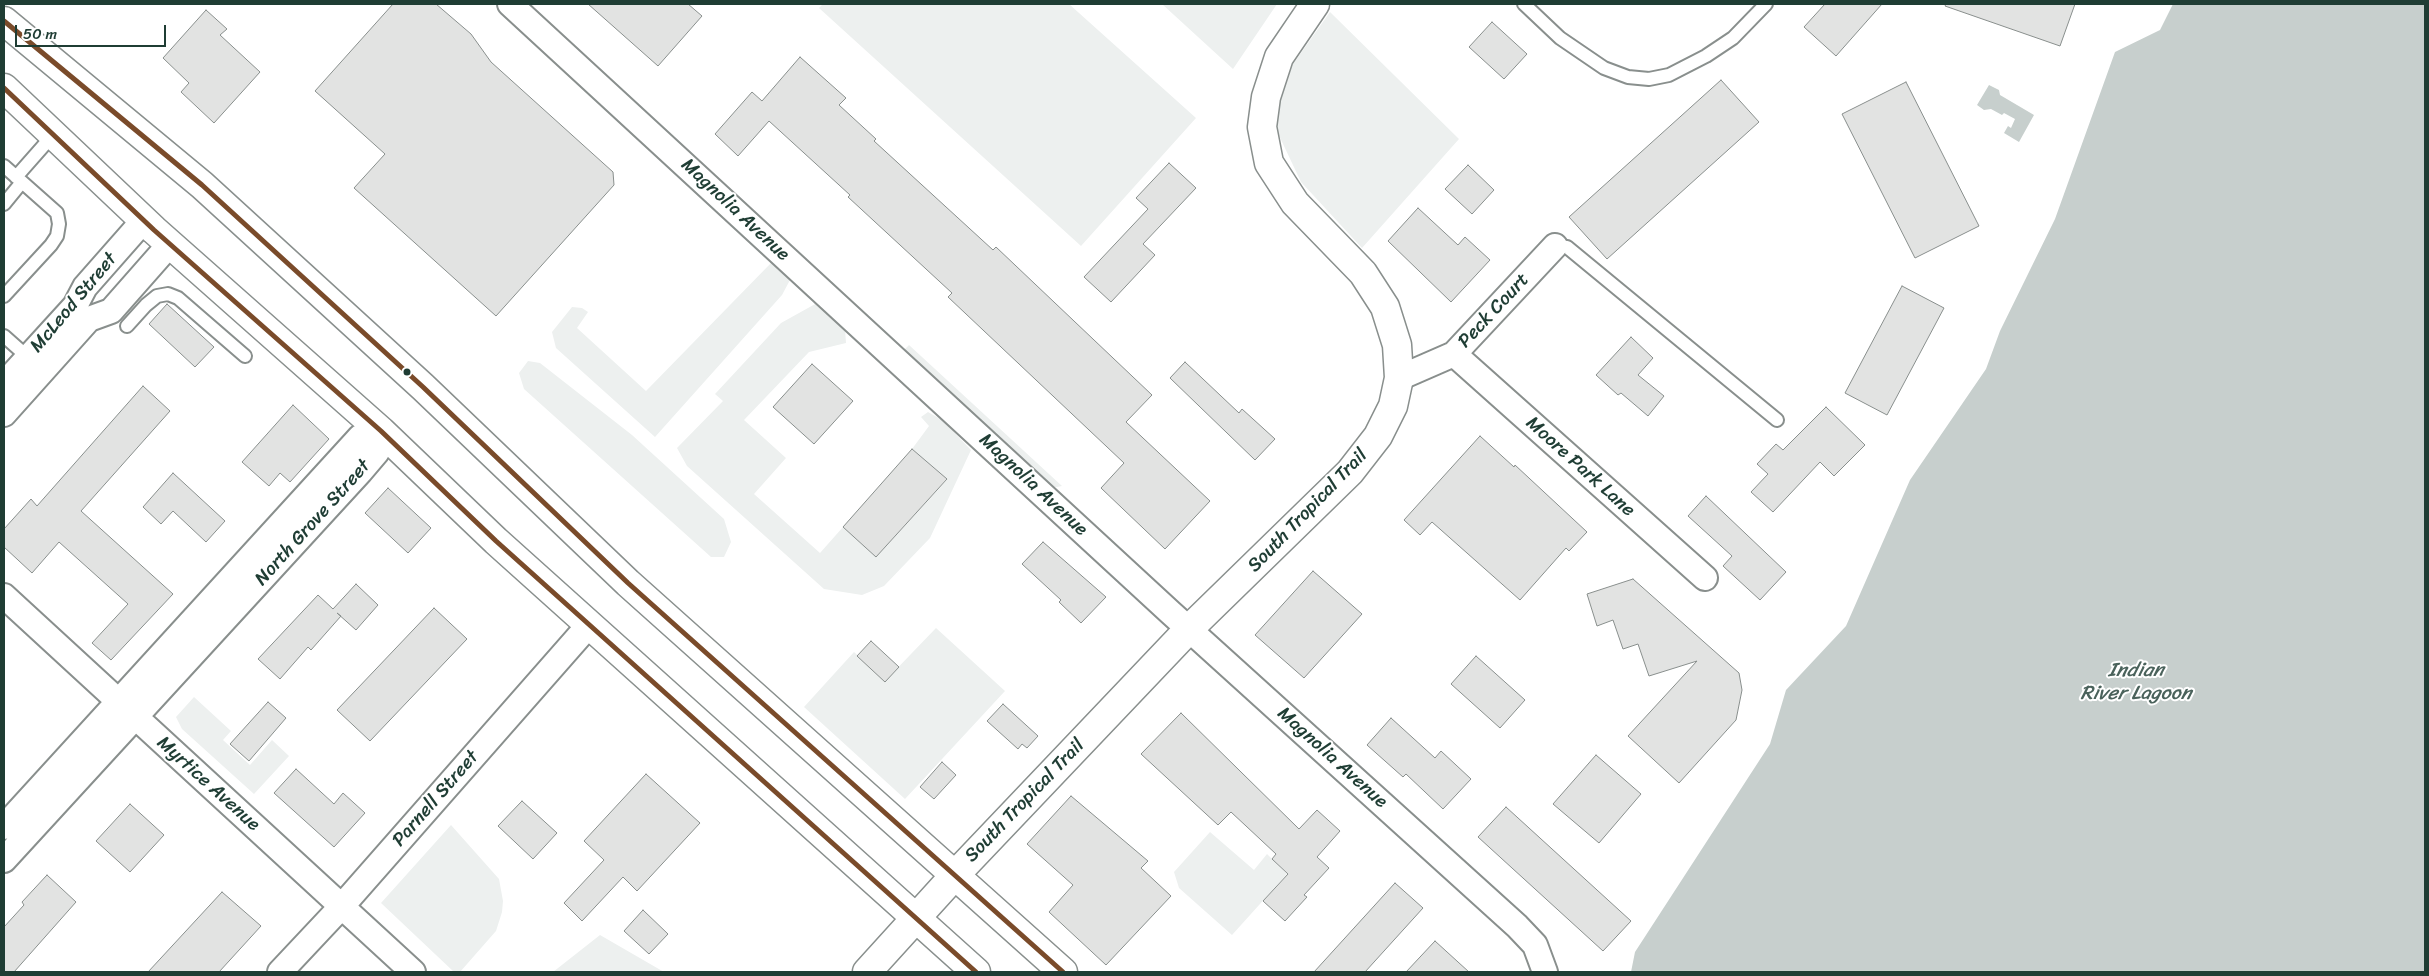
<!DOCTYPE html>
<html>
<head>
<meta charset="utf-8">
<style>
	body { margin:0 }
	#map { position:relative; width:2429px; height:976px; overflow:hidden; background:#fff; font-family:Sriracha,sans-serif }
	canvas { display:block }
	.frame { position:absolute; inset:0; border:5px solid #1f3d34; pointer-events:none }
	.scale { position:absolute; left:15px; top:25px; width:151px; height:22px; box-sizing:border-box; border:2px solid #1f3d34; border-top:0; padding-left:6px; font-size:15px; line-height:18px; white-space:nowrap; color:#1f3d34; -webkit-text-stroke:4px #fff; paint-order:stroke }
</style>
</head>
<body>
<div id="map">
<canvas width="2429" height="976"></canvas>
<div class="frame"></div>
<div class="scale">50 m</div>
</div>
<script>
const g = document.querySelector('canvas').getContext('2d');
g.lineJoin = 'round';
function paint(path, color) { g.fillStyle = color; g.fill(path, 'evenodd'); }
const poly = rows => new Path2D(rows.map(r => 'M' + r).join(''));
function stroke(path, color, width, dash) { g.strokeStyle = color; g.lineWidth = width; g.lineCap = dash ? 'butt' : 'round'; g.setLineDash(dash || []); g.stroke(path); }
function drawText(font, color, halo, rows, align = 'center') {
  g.font = font + ' Sriracha,sans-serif'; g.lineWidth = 4; g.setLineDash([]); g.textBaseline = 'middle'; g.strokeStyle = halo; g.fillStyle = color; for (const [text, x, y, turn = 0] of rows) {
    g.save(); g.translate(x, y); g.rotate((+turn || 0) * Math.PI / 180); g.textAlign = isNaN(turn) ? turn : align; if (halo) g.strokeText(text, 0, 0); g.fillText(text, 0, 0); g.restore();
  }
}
paint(poly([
	[823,4,1069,4,1196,118,1081,246,819,8],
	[1162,4,1277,4,1233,69],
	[1330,12,1459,139,1362,248,1301,182,1275,127,1286,74],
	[771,263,790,280,782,295,655,437,556,348,552,332,572,307,582,308,588,312,577,328,646,391],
	[817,303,845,329,846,343,809,352,744,420,786,458,754,494,820,553,843,527,876,557,947,480,912,449,929,426,921,417,928,412,942,420,971,450,930,538,884,586,862,595,824,589,687,466,677,448,723,401,715,394,781,323],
	[909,345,1062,486,1052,488,910,361,904,350],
	[528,361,540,363,632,435,724,519,731,542,724,557,711,557,524,389,519,373],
	[936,628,1005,691,905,799,804,707,854,652,885,681],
	[194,697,231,731,223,740,250,765,272,740,289,756,254,794,182,729,176,717],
	[451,825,499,879,503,901,502,912,496,931,460,972,454,972,381,903],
	[1210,832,1254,870,1267,854,1287,874,1232,935,1179,888,1174,872],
	[600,935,664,972,553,972]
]), '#edf0ef');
paint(poly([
	[2173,4,2425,4,2425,972,1631,972,1635,952,1770,744,1786,690,1846,626,1910,480,1986,369,2000,331,2055,219,2115,52,2160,30],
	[1989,85,1999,90,2000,95,2034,115,2019,142,2004,133,2008,126,2011,128,2015,119,2004,113,2002,115,1991,109,1984,110,1977,105]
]), '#c7cfcd');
const building = poly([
	[393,4,436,4,471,34,491,62,613,172,614,185,496,316,354,188,385,154,315,91,393,4],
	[588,4,688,4,702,16,658,66,588,4],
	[1825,4,1882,4,1836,56,1804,27,1825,4],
	[1946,4,2075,4,2060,46,1945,6,1946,4],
	[206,10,227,29,220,35,260,72,214,123,181,92,189,83,163,58,206,10],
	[1492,22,1527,54,1504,79,1469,47,1492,22],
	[800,57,846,98,839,105,876,139,874,141,993,250,996,247,1152,395,1126,422,1210,501,1165,549,1101,488,1124,463,948,297,952,293,848,197,850,195,769,121,738,156,715,134,752,92,762,101,800,57],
	[1721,80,1759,122,1607,259,1569,217,1721,80],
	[1906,82,1979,226,1915,258,1842,114,1906,82],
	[1169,163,1196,188,1143,244,1155,255,1111,302,1084,277,1148,209,1136,198,1169,163],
	[1468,165,1494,190,1472,214,1445,189,1468,165],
	[1418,208,1458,245,1465,237,1490,260,1451,302,1388,241,1418,208],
	[1902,286,1944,308,1887,415,1845,393,1902,286],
	[167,304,214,347,195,367,149,324,167,304],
	[1631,337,1653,358,1638,375,1664,396,1648,416,1621,393,1618,395,1596,375,1631,337],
	[1185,362,1239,413,1242,409,1275,439,1255,460,1170,378,1185,362],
	[812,364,853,401,814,444,773,407,812,364],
	[143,386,170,411,81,511,173,594,111,660,92,643,128,604,59,542,32,573,4,547,4,529,31,499,37,506,143,386],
	[293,405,329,439,290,482,280,473,269,486,242,462,293,405],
	[1826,407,1865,445,1834,476,1820,462,1773,512,1751,492,1768,474,1757,464,1776,444,1783,450,1826,407],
	[1480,436,1514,467,1515,465,1587,532,1569,551,1566,548,1520,600,1432,522,1420,535,1404,520,1480,436],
	[912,449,947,479,876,557,843,527,912,449],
	[173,473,225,521,206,542,173,511,161,524,143,507,173,473],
	[388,488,431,528,408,553,365,513,388,488],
	[1706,496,1786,572,1760,600,1723,566,1732,556,1688,516,1706,496],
	[1043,542,1106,597,1081,623,1059,602,1061,600,1022,564,1043,542],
	[1313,571,1362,614,1304,678,1255,635,1313,571],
	[1633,579,1739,673,1742,690,1736,720,1679,783,1628,736,1697,661,1649,676,1638,644,1623,649,1613,620,1597,626,1587,594,1633,579],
	[356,584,378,605,356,630,337,613,341,616,311,650,308,647,280,679,258,659,318,595,333,609,356,584],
	[434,608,467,639,370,741,337,710,434,608],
	[871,641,899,667,885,682,857,656,871,641],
	[1476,656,1525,700,1500,728,1451,684,1476,656],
	[268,702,286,718,249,761,230,744,268,702],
	[1003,704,1038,736,1027,748,1022,744,1018,749,987,721,1003,704],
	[1181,713,1299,829,1317,810,1340,831,1317,857,1329,868,1304,895,1307,897,1285,921,1263,901,1288,874,1272,859,1276,854,1231,812,1218,825,1141,754,1181,713],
	[1391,718,1435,758,1441,751,1471,779,1443,809,1406,774,1403,777,1367,745,1391,718],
	[1596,755,1641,794,1599,843,1553,804,1596,755],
	[942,762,956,775,934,799,920,787,942,762],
	[296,769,334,804,343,793,365,813,334,847,274,793,296,769],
	[646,774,700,823,637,891,623,877,582,921,564,903,604,860,584,841,646,774],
	[1071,796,1148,861,1141,868,1171,896,1106,965,1049,912,1073,885,1027,844,1071,796],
	[522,801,557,833,533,859,498,826,522,801],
	[130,804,164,835,130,872,96,841,130,804],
	[1506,807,1631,921,1603,951,1478,837,1506,807],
	[47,875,76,902,14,972,4,972,4,927,24,905,22,902,47,875],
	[1395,883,1423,908,1365,972,1314,972,1395,883],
	[222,892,261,926,219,972,148,972,222,892],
	[643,910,668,934,649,954,624,931,643,910],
	[1435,941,1469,972,1406,972,1435,941]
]);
paint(building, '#e2e3e2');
stroke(building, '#898f8d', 1);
const lane = poly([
	[1524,4,1560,38,1604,68,1628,77,1649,79,1669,75,1706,56,1733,38,1766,4],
	[4,166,57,213,59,224,57,236,51,245,4,296],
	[16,177,53,135],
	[4,204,22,182],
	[1555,246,1567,247,1777,420],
	[127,326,146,305,157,296,168,294,178,298,245,356],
	[4,336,31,360]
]);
const street = poly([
	[510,4,1171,613,1517,926,1535,945,1545,972],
	[1454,354,1705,578],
	[1399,378,1454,354,1555,246],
	[4,384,75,306,85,287,144,220],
	[4,414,89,319,111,311,170,244],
	[4,596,413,972],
	[4,827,360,437,381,431,377,452,360,472,4,860],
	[280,972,342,906,589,625]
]);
const secondary = poly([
	[867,972,955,875,1189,629,1350,472,1378,436,1393,406,1399,378,1397,345,1385,307,1363,273,1295,203,1269,163,1262,127,1266,97,1279,57,1315,4]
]);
const primary = poly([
	[4,21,202,185,423,387,628,583,1063,972],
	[4,88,154,230,381,431,496,541,976,972]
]);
stroke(lane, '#898f8d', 16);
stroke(street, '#898f8d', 28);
stroke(secondary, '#898f8d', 31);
stroke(primary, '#898f8d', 31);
stroke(lane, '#fff', 12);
stroke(street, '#fff', 24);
stroke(secondary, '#fff', 28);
stroke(primary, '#fff', 28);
stroke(poly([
	[4,21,202,185,423,387,628,583,1063,972],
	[4,88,154,230,381,431,496,541,976,972]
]), '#7a4b2a', 5);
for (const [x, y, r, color] of [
	[407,372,4.5,"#1f3d34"]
]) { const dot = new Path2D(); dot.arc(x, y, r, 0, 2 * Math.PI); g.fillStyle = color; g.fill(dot); stroke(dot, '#fff', 2); }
drawText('19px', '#1f3d34', '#fff', [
	["Magnolia Avenue",735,210,43],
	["McLeod Street",74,303,-50],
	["Peck Court",1494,311,-47],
	["Moore Park Lane",1580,467,42],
	["Magnolia Avenue",1033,485,43],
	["South Tropical Trail",1308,511,-46],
	["North Grove Street",313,523,-48],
	["Magnolia Avenue",1332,758,42],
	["Myrtice Avenue",208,784,42],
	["Parnell Street",436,799,-49],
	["South Tropical Trail",1025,801,-46]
]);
drawText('italic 20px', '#4a625b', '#fff', [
	["Indian",2136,671],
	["River Lagoon",2136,694]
]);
</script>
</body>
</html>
